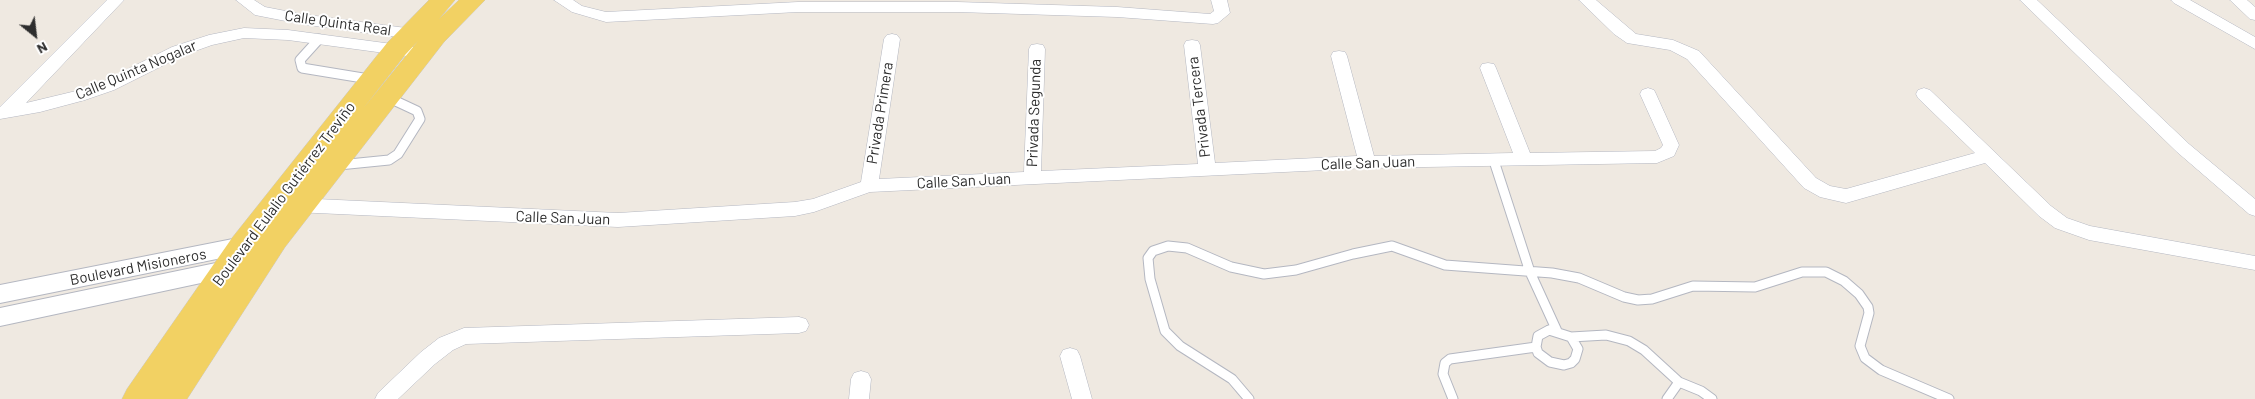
<!DOCTYPE html>
<html>
<head>
<meta charset="utf-8">
<style>
	body { margin:0 }
	#map { position:relative; width:2255px; height:399px; overflow:hidden; background:#efe9e1; font-family:Barlow,sans-serif }
	canvas { display:block }
	.north { position:absolute; left:10px; top:10px; width:50px; height:50px; -webkit-text-stroke:4px #fff; paint-order:stroke; rotate:151deg; font-size:14px; font-weight:700; line-height:20px; text-align:center; color:#2e2e2e }
	.north::after { content:''; display:block; margin:auto; width:18px; height:22px; background:#2e2e2e; clip-path:polygon(50% 0,100% 100%,50% 72%,0 100%) }
</style>
</head>
<body>
<div id="map">
<canvas width="2255" height="399"></canvas>
<div class="north">N</div>
</div>
<script>
const g = document.querySelector('canvas').getContext('2d');
g.lineJoin = 'round';
const poly = rows => new Path2D(rows.map(r => 'M' + r).join(''));
function stroke(path, color, width, dash) { g.strokeStyle = color; g.lineWidth = width; g.lineCap = dash ? 'butt' : 'round'; g.setLineDash(dash || []); g.stroke(path); }
function paint(path, color) { g.fillStyle = color; g.fill(path, 'evenodd'); }
function drawText(font, color, halo, rows, align = 'center') {
  g.font = font + ' Barlow,sans-serif'; g.lineWidth = 4; g.setLineDash([]); g.textBaseline = 'middle'; g.strokeStyle = halo; g.fillStyle = color; for (const [text, x, y, turn = 0] of rows) {
    g.save(); g.translate(x, y); g.rotate((+turn || 0) * Math.PI / 180); g.textAlign = isNaN(turn) ? turn : align; if (halo) g.strokeText(text, 0, 0); g.fillText(text, 0, 0); g.restore();
  }
}
const service = poly([
	[319,39,300,60,302,68,369,79],
	[1494,161,1530,272,1557,331],
	[339,165,389,160,398,154,420,119,417,111,387,97],
	[1549,330,1571,337,1578,349,1575,359,1571,363,1564,365,1550,362,1538,353,1536,347,1538,336,1549,330],
	[1571,337,1606,335,1629,341,1644,350,1679,382,1667,399],
	[1679,382,1701,391,1712,399],
	[1249,399,1232,379,1180,346,1165,331,1150,279,1148,258,1153,251,1168,246,1187,248,1231,267,1264,274,1296,270,1353,254,1392,246,1445,265,1552,273,1579,278,1624,297,1638,300,1652,299,1693,286,1755,287,1802,272,1826,272,1844,281,1859,294,1868,307,1869,313,1860,346,1865,358,1881,370,1949,399],
	[1453,399,1443,374,1445,363,1450,359,1536,347]
]);
const minor = poly([
	[107,0,124,0,26,103,76,91,102,82,172,47,209,35,244,28,288,30,407,46,413,47,415,51,413,55,407,56,288,40,244,38,212,45,184,55,114,90,85,100,40,112,0,119,0,107,107,0],
	[236,0,254,0,265,7,301,14,421,30,426,31,429,35,426,39,421,40,301,24,255,15,236,0],
	[554,0,573,0,582,6,606,12,798,2,957,2,1117,7,1210,14,1214,11,1211,0,1227,0,1230,13,1218,23,1213,24,1117,17,957,12,798,12,606,22,572,12,554,0],
	[1579,0,1596,0,1636,34,1673,40,1699,51,1816,178,1830,186,1846,189,1975,153,1918,98,1916,94,1918,90,1924,88,1930,90,2051,206,2067,218,2090,226,2255,256,2255,270,2089,240,2055,228,2039,216,1985,163,1846,203,1820,197,1804,188,1687,59,1670,50,1627,43,1614,34,1579,0],
	[2020,0,2037,0,2189,144,2255,199,2255,216,2249,214,2177,152,2020,0],
	[2171,0,2190,0,2255,37,2255,49,2174,3,2171,0],
	[2230,0,2247,0,2255,7,2255,20,2250,19,2230,0],
	[892,34,897,35,900,39,879,179,1024,172,1029,49,1031,45,1037,44,1043,45,1045,49,1041,171,1198,164,1184,45,1186,41,1192,40,1198,41,1200,45,1215,163,1357,156,1331,56,1333,52,1339,51,1345,52,1347,56,1374,156,1513,153,1480,68,1482,64,1488,63,1494,64,1496,68,1530,153,1655,151,1661,148,1663,145,1640,94,1642,90,1648,88,1654,90,1656,94,1679,145,1674,156,1657,163,1367,168,870,192,814,212,795,216,618,227,295,212,289,210,286,205,289,200,295,198,618,213,795,202,813,199,861,182,884,39,887,35,892,34],
	[799,317,806,319,809,325,806,331,799,333,466,344,453,350,435,364,398,399,375,399,378,393,421,352,439,338,464,328,799,317],
	[1070,348,1077,350,1080,356,1092,399,1072,399,1060,356,1063,350,1070,348],
	[861,371,868,373,871,379,869,399,849,399,851,379,854,373,861,371]
]);
const tertiary = poly([
	[253,235,261,238,264,244,261,250,0,303,0,285,253,235],
	[235,259,243,262,246,268,243,274,0,326,0,308,235,259]
]);
const primary = poly([
	[429,0,455,0,439,19,459,0,485,0,444,42,285,247,187,399,122,399,127,389,232,238,387,43,429,0],
	[418,41,362,110,405,55,418,41]
]);
stroke(service, '#b4b7c1', 11);
stroke(minor, '#b4b7c1', 1);
stroke(tertiary, '#b4b7c1', 2);
stroke(primary, '#c9c9c9', 1);
stroke(service, '#fff', 9);
paint(minor, '#fff');
paint(tertiary, '#fff');
paint(primary, '#f2d163');
drawText('15px', '#2e2e2e', '#fff', [
	["Calle Quinta Real",338,23,8],
	["Calle Quinta Nogalar",136,70,-23],
	["Privada Tercera",1199,107,-97],
	["Privada Primera",880,113,-81],
	["Privada Segunda",1034,113,-88],
	["Calle San Juan",1368,163,-2],
	["Calle San Juan",964,181,-3],
	["Boulevard Eulalio Gutiérrez Treviño",284,194,-53],
	["Calle San Juan",563,218,2],
	["Boulevard Misioneros",138,267,-11]
]);
</script>
</body>
</html>
